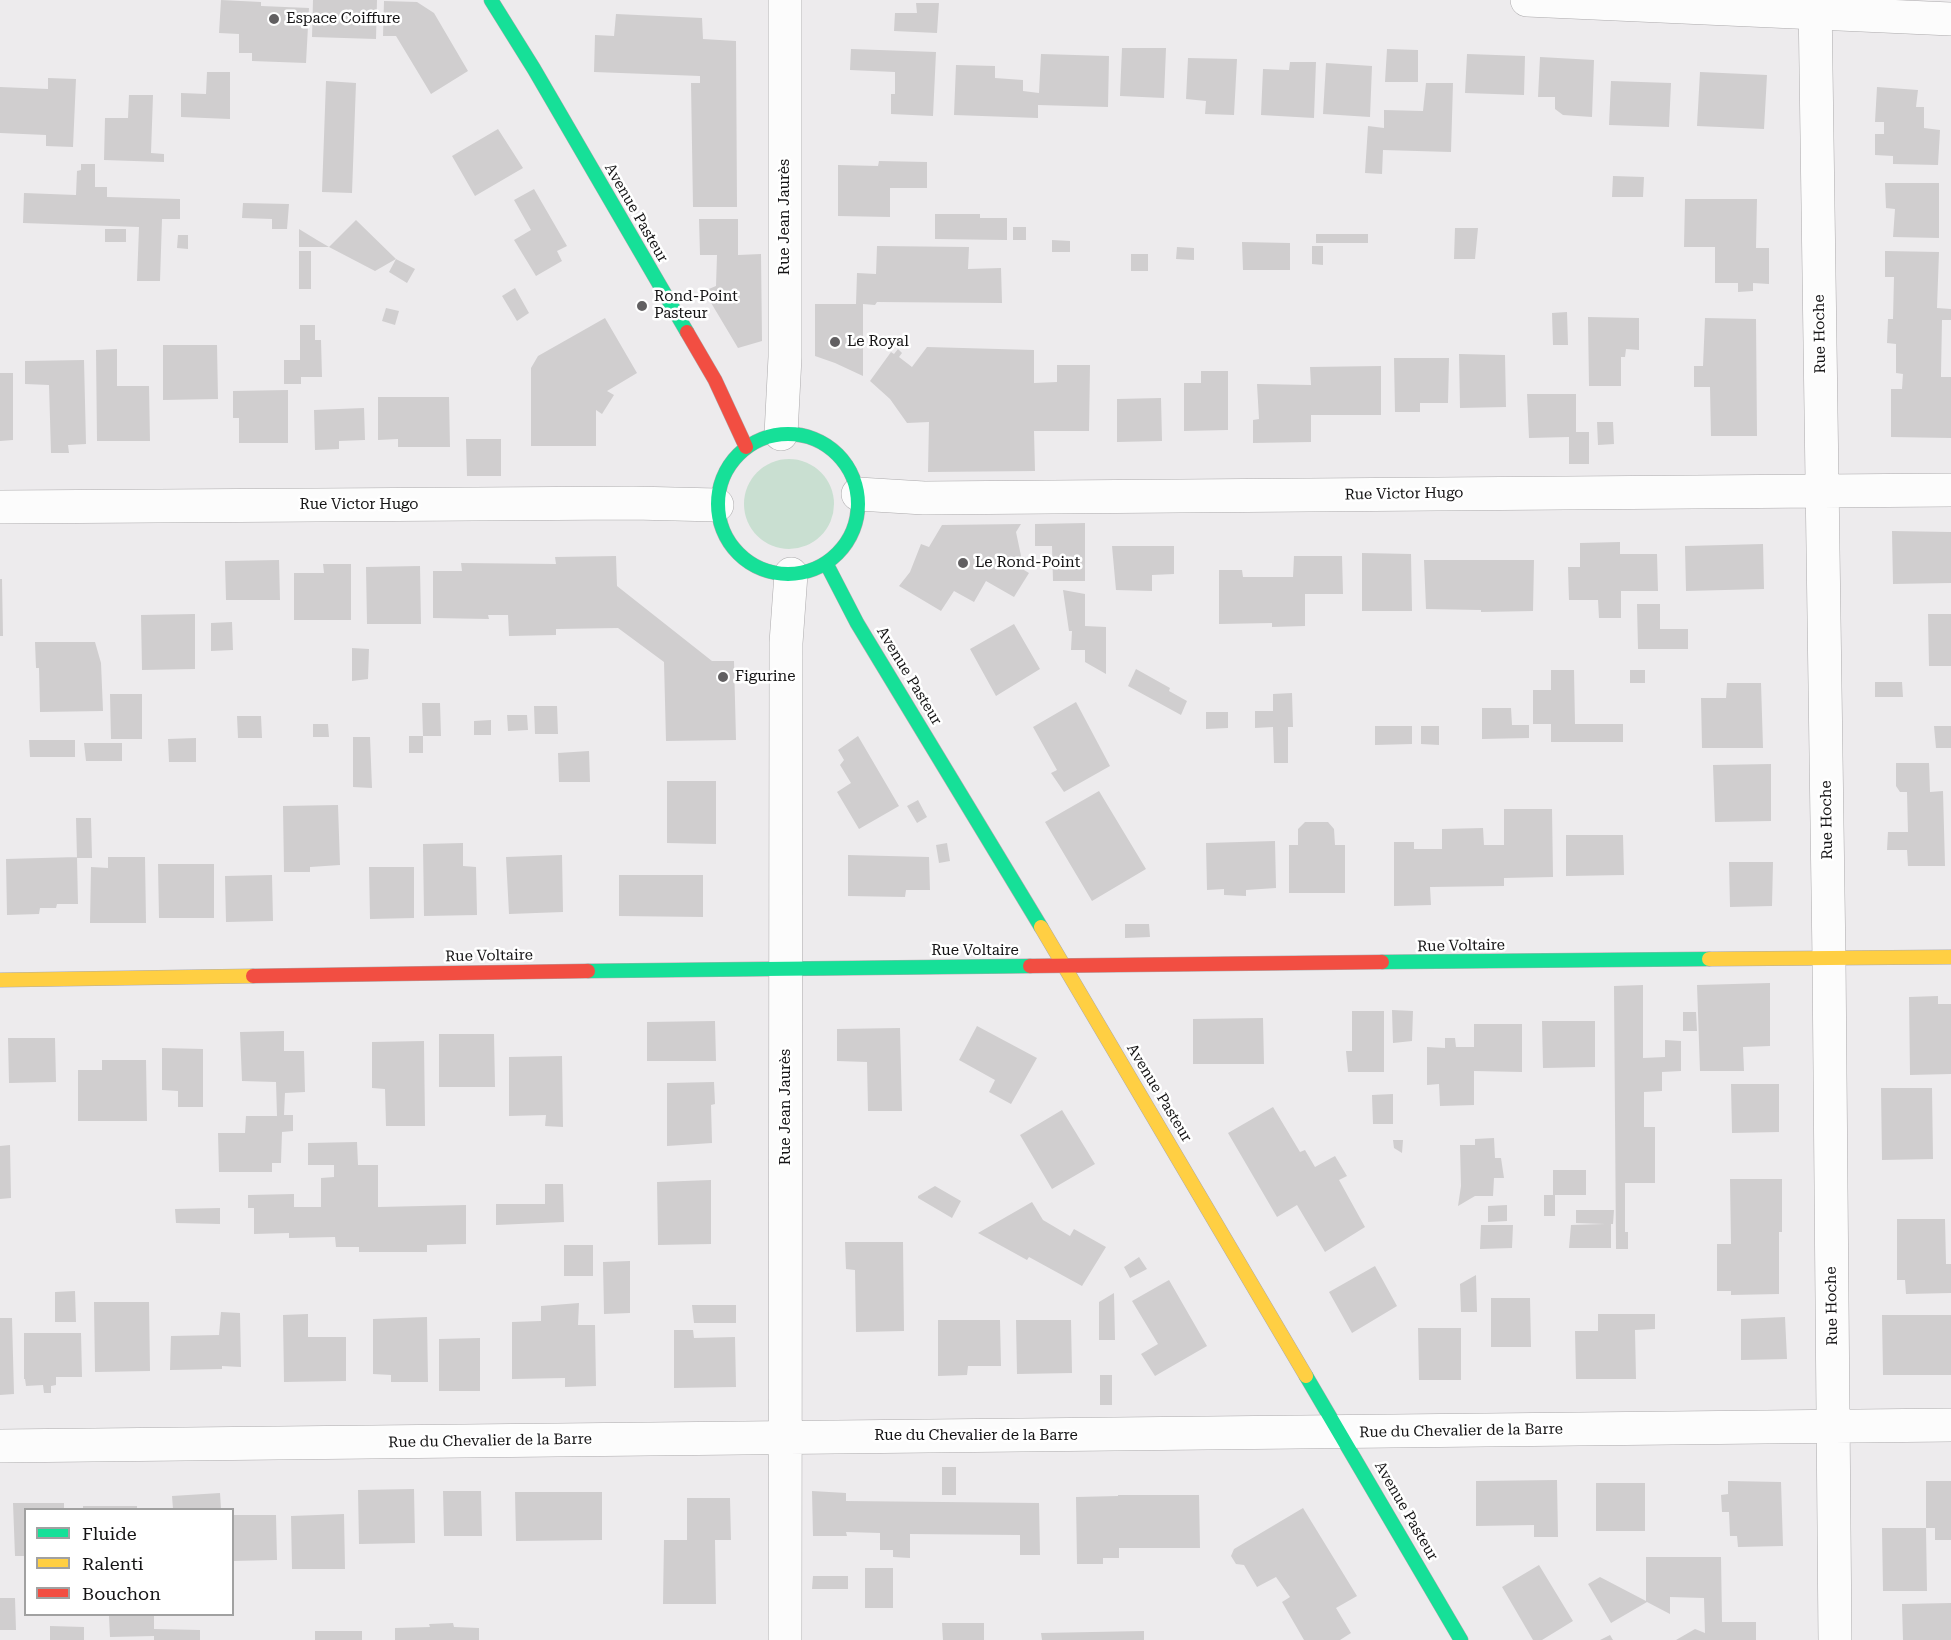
<!DOCTYPE html>
<html>
<head>
<meta charset="utf-8">
<style>
	body { margin:0 }
	#map { position:relative; width:1951px; height:1640px; overflow:hidden; background:#edebed; font-family:"Roboto Serif",serif }
	canvas { display:block }
	.legend { position:absolute; left:24px; top:1508px; width:210px; height:108px; box-sizing:border-box; background:#fff; border:2px solid #a1a1a1; margin:0; padding:8px 10px; list-style:none; font-size:18px; color:#151415 }
	.legend li { display:flex; align-items:center; gap:12px; height:30px }
	.legend b { width:30px; border:2px solid #a1a1a1 }
</style>
</head>
<body>
<div id="map">
<canvas width="1951" height="1640"></canvas>
<ul class="legend">
<li><b style="height:8px;background:#16e098"></b>Fluide</li>
<li><b style="height:8px;background:#ffcf43"></b>Ralenti</li>
<li><b style="height:8px;background:#f24e42"></b>Bouchon</li>
</ul>
</div>
<script>
const g = document.querySelector('canvas').getContext('2d');
g.lineJoin = 'round';
function paint(path, color) { g.fillStyle = color; g.fill(path, 'evenodd'); }
const poly = rows => new Path2D(rows.map(r => 'M' + r).join(''));
function stroke(path, color, width, dash) { g.strokeStyle = color; g.lineWidth = width; g.lineCap = dash ? 'butt' : 'round'; g.setLineDash(dash || []); g.stroke(path); }
function drawText(font, color, halo, rows, align = 'center') {
  g.font = font + ' "Roboto Serif",serif'; g.lineWidth = 5; g.setLineDash([]); g.textBaseline = 'middle'; g.strokeStyle = halo; g.fillStyle = color; for (const [text, x, y, turn = 0] of rows) {
    g.save(); g.translate(x, y); g.rotate((+turn || 0) * Math.PI / 180); g.textAlign = isNaN(turn) ? turn : align; if (halo) g.strokeText(text, 0, 0); g.fillText(text, 0, 0); g.restore();
  }
}
paint(poly([
	'744 504a45 45 0 1 1 90 0a45 45 0 1 1-90 0Z'
]), '#c9dfd1');
paint(poly([
	[221,0,261,2,261,6,309,8,306,63,252,61,252,53,239,53,239,34,219,33],
	[313,0,377,0,376,39,312,37],
	[384,1,417,2,434,13,468,71,431,94,396,36,383,36],
	[916,3,939,3,937,33,894,31,895,13,917,13],
	[616,14,702,18,703,39,736,41,737,207,693,207,691,83,700,83,700,76,594,72,595,35,614,36],
	[1122,48,1166,48,1164,98,1120,96],
	[851,49,936,52,933,116,891,114,891,94,895,94,895,72,850,70],
	[1387,49,1418,50,1418,82,1385,82],
	[1041,54,1109,56,1108,107,1038,105,1038,118,954,115,956,65,995,66,995,78,1023,80,1023,91,1039,93],
	[1467,54,1525,56,1524,95,1465,93],
	[1540,57,1594,60,1592,117,1563,115,1555,109,1555,97,1538,97],
	[1188,58,1237,59,1234,115,1205,114,1206,101,1186,99],
	[1290,62,1316,62,1314,118,1261,115,1263,69,1289,70],
	[1326,63,1372,66,1370,117,1323,114],
	[207,72,230,72,230,119,181,117,181,93,206,94],
	[1700,72,1767,75,1764,129,1697,126],
	[48,78,76,79,73,147,46,146,46,135,0,133,0,87,48,89],
	[326,81,356,83,352,193,322,192],
	[1611,81,1671,83,1669,127,1609,125],
	[1426,83,1453,83,1451,152,1383,150,1382,174,1365,173,1368,126,1384,128,1384,110,1423,111],
	[1877,87,1918,90,1916,107,1924,107,1924,128,1940,130,1938,165,1893,164,1893,156,1875,155,1875,134,1884,134,1884,122,1875,122],
	[129,95,153,95,151,153,164,154,164,162,104,160,105,118,128,118],
	[498,129,523,168,475,196,452,156],
	[879,161,927,162,927,188,890,188,890,217,838,216,838,165,878,166],
	[81,164,95,164,95,187,107,187,107,197,180,199,180,219,162,219,160,281,137,281,139,227,23,223,24,193,76,195,77,171,81,170],
	[1613,176,1644,177,1643,197,1612,197],
	[1885,183,1939,183,1939,238,1893,237,1895,209,1886,208],
	[534,189,567,246,557,251,562,261,536,276,514,240,531,230,514,200],
	[1685,199,1757,199,1756,248,1769,248,1769,284,1753,283,1753,291,1738,292,1738,283,1715,283,1715,247,1684,247],
	[243,203,289,204,287,229,272,229,272,219,242,218],
	[935,214,980,214,980,218,1007,218,1007,240,935,239],
	[699,219,738,219,738,255,761,254,762,341,738,348,704,291,716,286,717,255,700,255],
	[356,220,396,259,415,269,407,283,389,272,396,259,375,271,329,247],
	[1013,227,1026,227,1026,240,1013,240],
	[1455,228,1478,228,1475,259,1454,259],
	[105,229,126,229,126,242,105,242],
	[299,229,317,240,329,247,299,247],
	[1316,234,1368,234,1368,243,1316,243],
	[178,235,188,235,188,249,177,248],
	[1052,240,1070,241,1070,252,1052,252],
	[1242,242,1290,243,1290,270,1243,270],
	[877,246,969,247,968,269,1001,268,1002,303,877,302,875,305,863,304,863,376,835,363,815,356,815,304,856,304,857,273,876,274],
	[1312,246,1323,246,1323,265,1312,264],
	[1177,247,1194,248,1194,260,1176,259],
	[299,251,311,251,311,289,299,289],
	[1885,251,1939,252,1937,308,1951,309,1951,320,1942,320,1941,374,1941,377,1951,377,1951,438,1891,437,1891,389,1902,389,1903,374,1896,373,1896,344,1887,343,1888,319,1893,319,1894,277,1885,277],
	[1131,254,1148,254,1148,271,1131,271],
	[515,288,529,313,517,321,502,296],
	[386,308,399,311,395,325,382,321],
	[1567,312,1568,345,1553,345,1552,313],
	[1588,317,1639,318,1639,350,1626,349,1625,357,1621,357,1621,386,1589,386],
	[605,318,637,373,607,391,614,395,602,414,596,410,596,446,531,446,531,368,538,356],
	[1705,318,1756,319,1757,436,1711,436,1710,387,1694,387,1694,366,1703,366],
	[300,325,315,325,315,340,321,340,322,377,301,377,301,384,284,384,284,360,300,360],
	[163,345,217,345,218,399,163,400],
	[927,347,1034,350,1034,383,1057,382,1057,365,1090,365,1089,431,1034,431,1035,471,928,472,929,422,907,423,890,399,870,381,891,352,894,354,898,349,902,353,899,357,912,367],
	[117,349,117,386,149,386,150,441,97,441,96,350],
	[1459,354,1505,355,1506,407,1460,408],
	[1394,358,1449,358,1448,403,1420,403,1420,412,1395,412],
	[84,360,86,444,68,445,69,453,51,453,49,385,25,384,25,361],
	[1381,366,1381,415,1311,415,1311,442,1253,443,1253,420,1259,419,1257,384,1311,385,1310,367],
	[1201,371,1228,371,1228,430,1184,431,1184,383,1201,383],
	[0,373,13,373,13,440,0,441],
	[288,390,288,443,239,443,239,418,233,418,233,391],
	[1527,394,1576,394,1576,432,1589,432,1589,464,1569,464,1569,437,1529,438],
	[378,397,449,397,450,447,398,447,398,439,378,440],
	[1161,398,1162,441,1117,442,1117,399],
	[364,408,365,440,339,441,339,449,315,450,314,410],
	[1597,422,1613,422,1614,444,1598,445],
	[466,439,501,439,501,476,467,476],
	[1085,523,1085,581,1053,581,1052,546,1035,546,1035,524],
	[1021,524,1016,532,1024,570,1029,573,1014,597,986,581,974,602,954,591,941,611,899,586,910,572,921,544,929,547,942,525],
	[1892,531,1951,532,1951,583,1893,584],
	[1620,542,1620,554,1657,554,1658,591,1621,591,1621,618,1599,618,1598,600,1569,600,1568,567,1580,567,1580,543],
	[1763,544,1764,589,1686,591,1685,546],
	[1112,546,1174,546,1174,574,1152,575,1152,591,1116,590],
	[1362,553,1411,554,1412,611,1362,611],
	[616,556,617,586,712,661,734,661,736,740,666,741,664,662,618,628,556,629,556,635,509,636,508,615,488,615,489,619,433,618,433,571,462,571,461,563,556,564,555,557],
	[1294,556,1342,556,1343,594,1305,594,1305,626,1272,627,1272,623,1219,624,1219,570,1242,570,1243,577,1293,577],
	[279,560,280,600,226,600,225,561],
	[1424,560,1534,560,1533,611,1481,612,1481,610,1426,609],
	[323,564,351,564,351,620,294,620,294,573,324,573],
	[420,566,421,624,367,624,366,567],
	[0,579,2,579,3,636,0,636],
	[1063,590,1085,594,1085,626,1106,627,1106,674,1085,662,1085,650,1071,650,1072,631,1069,631],
	[1637,604,1660,604,1660,629,1688,629,1688,649,1638,649],
	[195,614,195,669,142,670,141,615],
	[1928,614,1951,614,1951,666,1929,666],
	[232,622,233,650,211,651,211,623],
	[1014,624,1040,669,996,696,970,649],
	[35,642,95,642,101,663,103,711,40,712,39,668,36,668],
	[352,648,369,649,368,679,352,681],
	[1136,669,1170,688,1169,691,1187,701,1181,715,1128,686],
	[1551,670,1574,670,1575,724,1623,724,1623,742,1551,742,1551,724,1533,724,1533,690,1551,690],
	[1630,670,1645,670,1645,683,1630,683],
	[1875,682,1902,682,1903,697,1875,697],
	[1727,683,1761,683,1763,748,1702,748,1701,698,1726,698],
	[1292,693,1293,727,1288,727,1288,763,1274,763,1273,727,1255,728,1255,711,1273,711,1273,694],
	[110,694,142,694,142,739,111,739],
	[1076,702,1110,766,1064,792,1051,773,1057,770,1033,727],
	[422,703,440,703,441,736,423,736],
	[534,706,557,706,558,734,535,734],
	[1482,708,1511,708,1512,725,1529,725,1529,738,1482,739],
	[1206,712,1228,712,1228,728,1206,729],
	[507,715,527,715,528,730,508,731],
	[237,716,261,716,262,738,238,738],
	[491,720,491,735,474,735,474,721],
	[313,724,328,724,329,737,313,737],
	[1375,726,1412,726,1412,744,1375,745],
	[1421,726,1439,726,1439,745,1421,744],
	[1934,726,1951,726,1951,748,1936,748],
	[409,736,423,736,423,753,409,753],
	[858,736,899,806,859,829,837,792,851,783,840,765,844,760,838,750],
	[353,737,370,737,372,788,353,787],
	[196,738,196,762,169,762,168,739],
	[29,740,75,740,75,757,30,757],
	[84,743,122,743,122,761,86,761],
	[589,751,590,782,559,782,558,753],
	[1896,763,1929,763,1930,792,1943,791,1945,866,1908,866,1907,850,1887,850,1888,832,1908,832,1907,792,1900,792,1896,786],
	[1771,764,1771,821,1715,822,1713,765],
	[667,781,716,781,716,844,667,843],
	[1099,791,1146,869,1092,901,1045,822],
	[918,800,927,817,917,823,907,806],
	[338,805,340,865,310,867,310,872,284,872,283,806],
	[1504,809,1552,809,1553,877,1504,878,1504,886,1430,887,1431,905,1394,906,1394,842,1414,842,1414,849,1442,849,1442,829,1483,828,1484,845,1504,845],
	[76,818,91,818,92,858,77,858],
	[1305,822,1328,822,1334,829,1335,845,1345,845,1345,893,1289,893,1289,845,1298,845,1298,829],
	[1566,835,1623,835,1624,875,1566,876],
	[1275,841,1276,888,1246,890,1246,896,1224,895,1224,889,1207,890,1206,843],
	[463,843,463,866,476,867,477,915,424,916,423,844],
	[947,843,950,861,939,863,936,845],
	[562,855,563,912,509,914,506,857],
	[848,855,929,857,930,890,906,890,905,897,848,896],
	[77,857,78,904,57,904,56,908,40,908,39,914,7,915,6,859],
	[108,857,145,857,146,923,90,923,91,867,108,868],
	[1729,862,1773,862,1772,906,1730,907],
	[158,864,214,864,214,918,159,918],
	[369,867,414,867,414,918,370,919],
	[272,875,273,921,226,922,225,876],
	[619,875,703,875,703,917,619,916],
	[1125,924,1149,924,1150,937,1125,938],
	[1770,983,1770,1046,1743,1047,1744,1071,1700,1071,1697,985],
	[1643,985,1643,1058,1665,1057,1665,1040,1681,1041,1681,1071,1662,1072,1662,1091,1644,1092,1644,1127,1655,1127,1655,1183,1625,1183,1625,1232,1628,1232,1628,1249,1616,1249,1614,986],
	[1938,996,1938,1004,1951,1004,1951,1074,1910,1075,1909,997],
	[1392,1010,1413,1011,1412,1041,1393,1043],
	[1352,1011,1384,1011,1384,1072,1348,1072,1346,1051,1352,1051],
	[1683,1012,1696,1012,1697,1031,1683,1031],
	[1263,1018,1264,1064,1193,1064,1193,1019],
	[715,1021,716,1061,647,1061,647,1022],
	[1542,1021,1595,1021,1595,1067,1543,1068],
	[1474,1024,1522,1024,1522,1072,1474,1071,1474,1105,1440,1106,1439,1084,1427,1085,1427,1047,1445,1048,1445,1038,1455,1038,1456,1047,1474,1047],
	[977,1026,1037,1058,1011,1104,989,1092,995,1080,959,1060],
	[900,1028,902,1111,868,1111,867,1062,837,1061,837,1029],
	[284,1031,284,1051,304,1051,305,1092,285,1093,284,1115,293,1115,293,1131,282,1132,281,1163,272,1163,272,1172,219,1172,218,1133,245,1133,246,1116,277,1116,276,1082,242,1081,240,1032],
	[439,1034,494,1034,495,1087,439,1087],
	[8,1038,55,1038,56,1082,9,1083],
	[424,1041,425,1126,386,1126,385,1089,372,1088,372,1042],
	[162,1048,203,1049,203,1107,178,1107,178,1091,162,1090],
	[562,1056,563,1127,545,1126,546,1115,509,1116,509,1057],
	[102,1060,146,1060,147,1121,78,1121,78,1070,102,1070],
	[714,1082,715,1104,711,1105,712,1143,667,1146,667,1083],
	[1731,1084,1779,1084,1779,1132,1732,1133],
	[1881,1088,1932,1088,1933,1159,1882,1160],
	[1393,1094,1393,1124,1373,1124,1372,1095],
	[1273,1107,1300,1152,1305,1150,1315,1167,1335,1156,1347,1176,1339,1180,1365,1227,1325,1252,1297,1205,1277,1217,1228,1133],
	[1062,1110,1095,1164,1052,1189,1020,1135],
	[1494,1138,1495,1158,1501,1158,1504,1178,1494,1178,1493,1196,1475,1196,1458,1206,1461,1186,1460,1145,1475,1145,1475,1139],
	[1393,1140,1403,1140,1402,1153,1394,1148],
	[357,1142,358,1165,378,1165,378,1207,466,1205,466,1244,427,1245,427,1252,359,1252,359,1247,336,1247,335,1237,289,1238,289,1233,254,1234,254,1208,248,1208,248,1195,294,1194,294,1207,321,1207,321,1178,334,1177,334,1165,308,1165,308,1143],
	[10,1145,11,1198,0,1199,0,1146],
	[1553,1170,1586,1170,1586,1195,1553,1195],
	[1730,1179,1782,1179,1782,1232,1779,1232,1779,1294,1731,1295,1731,1291,1717,1291,1717,1244,1731,1244,1731,1243],
	[711,1180,711,1244,658,1245,657,1182],
	[545,1184,563,1184,564,1222,496,1225,496,1204,545,1204],
	[935,1186,961,1201,952,1218,918,1198,918,1196],
	[1544,1195,1555,1195,1555,1216,1544,1216],
	[1032,1202,1043,1220,1070,1236,1074,1229,1106,1247,1082,1286,1029,1257,1027,1260,978,1233],
	[1507,1205,1507,1221,1488,1222,1488,1206],
	[220,1208,220,1224,176,1223,175,1209],
	[1576,1210,1614,1210,1613,1224,1611,1224,1611,1248,1569,1248,1571,1225,1605,1224,1576,1223],
	[1897,1219,1945,1219,1946,1264,1951,1264,1951,1293,1906,1294,1905,1280,1897,1280],
	[1481,1225,1513,1225,1512,1248,1480,1249],
	[845,1242,903,1242,904,1331,856,1332,855,1270,846,1269],
	[564,1245,593,1245,593,1276,564,1276],
	[1139,1257,1147,1269,1130,1278,1124,1267],
	[630,1261,630,1313,604,1314,603,1262],
	[1375,1266,1397,1306,1352,1333,1329,1292],
	[1476,1275,1477,1312,1461,1312,1460,1284],
	[1169,1280,1207,1346,1155,1376,1141,1354,1158,1344,1132,1301],
	[75,1291,76,1322,55,1322,55,1292],
	[1114,1293,1115,1340,1099,1340,1099,1302],
	[1491,1298,1530,1298,1531,1347,1491,1347],
	[94,1302,149,1302,150,1371,95,1372],
	[579,1303,578,1325,595,1325,596,1386,565,1387,565,1378,512,1379,512,1322,541,1321,541,1306],
	[692,1305,736,1305,736,1323,694,1323],
	[221,1312,240,1313,241,1367,222,1366,222,1369,170,1370,171,1336,219,1335],
	[308,1314,308,1337,346,1337,346,1381,284,1382,283,1315],
	[1598,1314,1655,1314,1655,1329,1635,1330,1636,1379,1576,1379,1575,1331,1598,1331],
	[1882,1315,1951,1315,1951,1375,1883,1375],
	[427,1317,428,1382,391,1382,391,1375,373,1374,373,1319],
	[1785,1317,1787,1359,1741,1360,1741,1319],
	[0,1318,12,1318,14,1394,0,1395],
	[938,1320,1000,1320,1001,1366,968,1366,967,1375,938,1376],
	[1016,1320,1071,1320,1072,1373,1017,1374],
	[1418,1328,1461,1328,1461,1380,1419,1380],
	[674,1330,693,1330,694,1338,735,1337,736,1387,674,1388],
	[24,1333,81,1333,82,1377,56,1377,56,1385,51,1386,51,1393,44,1393,43,1385,26,1386,25,1379,24,1379],
	[480,1338,480,1391,439,1391,439,1339],
	[1100,1375,1112,1375,1112,1405,1100,1405],
	[942,1467,956,1467,956,1495,942,1495],
	[1557,1480,1558,1537,1534,1537,1534,1525,1476,1526,1476,1481],
	[1728,1481,1781,1482,1783,1546,1738,1547,1737,1536,1730,1536,1729,1512,1722,1512,1721,1495,1728,1494],
	[1926,1481,1951,1481,1951,1540,1935,1540,1935,1528,1926,1528],
	[1596,1483,1645,1483,1645,1531,1596,1531],
	[414,1489,415,1543,359,1544,358,1490],
	[443,1491,481,1491,482,1536,444,1536],
	[812,1491,846,1493,846,1501,1039,1503,1040,1555,1020,1555,1020,1535,910,1534,910,1558,893,1557,893,1550,880,1550,880,1533,846,1532,847,1536,813,1536],
	[515,1492,602,1492,602,1540,516,1541],
	[220,1493,221,1509,173,1509,172,1496],
	[1118,1495,1199,1495,1200,1548,1119,1548,1119,1558,1103,1558,1103,1564,1077,1564,1076,1497,1118,1496],
	[687,1498,730,1498,731,1540,715,1540,716,1604,663,1604,664,1540,687,1540],
	[13,1503,64,1503,64,1509,26,1509,26,1556,15,1556],
	[83,1506,137,1506,137,1509,83,1509],
	[1303,1508,1357,1596,1336,1608,1351,1633,1340,1640,1304,1640,1282,1602,1290,1597,1276,1577,1257,1587,1244,1565,1236,1564,1231,1556,1234,1549],
	[344,1514,345,1569,292,1569,291,1516],
	[232,1515,276,1515,277,1560,232,1561],
	[1882,1528,1926,1528,1927,1591,1883,1591],
	[1646,1557,1721,1557,1722,1622,1756,1622,1756,1640,1676,1640,1695,1629,1705,1633,1704,1598,1670,1597,1670,1614,1647,1602,1611,1623,1588,1584,1600,1577,1646,1601],
	[1539,1565,1573,1621,1542,1640,1533,1640,1502,1587],
	[865,1568,893,1568,893,1608,865,1608],
	[813,1576,848,1576,848,1589,812,1589],
	[0,1598,15,1598,16,1630,0,1630],
	[1951,1603,1951,1640,1903,1640,1902,1604],
	[113,1614,154,1614,154,1629,200,1630,200,1640,154,1640,154,1636,110,1637,109,1616,113,1616],
	[453,1623,454,1627,479,1628,479,1640,395,1640,395,1628,430,1627,429,1624],
	[942,1623,984,1623,984,1640,943,1640],
	[50,1626,84,1627,84,1640,50,1640],
	[315,1631,362,1631,362,1640,315,1640],
	[1144,1631,1144,1640,1042,1640,1041,1633],
	[1610,1635,1613,1640,1600,1640]
]), '#d0cecf');
const street = poly([
	[1527,0,1951,19],
	[1815,0,1829,959,1835,1640],
	[781,434,785,357,785,0],
	[858,494,924,498,1951,490],
	[0,507,633,503,717,505],
	[0,1446,1951,1425],
	[785,1640,786,643,791,574]
]);
const fast = poly([
	[491,0,534,69,687,332],
	'718 504a70 70 0 1 1 140 0a70 70 0 1 1-140 0Z',
	[826,563,857,623,1041,927],
	[1382,962,1709,959],
	[588,971,1030,966],
	[1306,1376,1461,1640]
]);
const slow = poly([
	[1041,927,1306,1376],
	[1709,959,1951,957],
	[0,980,253,976]
]);
const jam = poly([
	[687,332,715,380,746,447],
	[1030,966,1382,962],
	[253,976,588,971]
]);
stroke(street, '#acaaac', 34);
stroke(fast, '#acaaac', 15);
stroke(slow, '#acaaac', 15);
stroke(jam, '#acaaac', 15);
stroke(street, '#fcfcfc', 33);
stroke(fast, '#16e098', 14);
stroke(slow, '#ffcf43', 14);
stroke(jam, '#f24e42', 14);
for (const [x, y, r, color] of [
	[274,19,6,"#615f61"],
	[642,306,6,"#615f61"],
	[835,342,6,"#615f61"],
	[963,563,6,"#615f61"],
	[723,677,6,"#615f61"]
]) { const dot = new Path2D(); dot.arc(x, y, r, 0, 2 * Math.PI); g.fillStyle = color; g.fill(dot); stroke(dot, '#fff', 2); }
drawText('15px', '#151415', '#fff', [
	["Espace Coiffure",286,19],
	["Rond-Point",654,297],
	["Pasteur",654,314],
	["Le Royal",847,342],
	["Le Rond-Point",975,563],
	["Figurine",735,677]
], 'left');
drawText('15px', '#151415', '#fff', [
	["Avenue Pasteur",636,213,60],
	["Rue Jean Jaurès",785,217,-90],
	["Rue Hoche",1820,334,-91],
	["Rue Victor Hugo",1404,494,-1],
	["Rue Victor Hugo",359,505],
	["Avenue Pasteur",909,676,59],
	["Rue Hoche",1827,820,-91],
	["Rue Voltaire",1461,946,-1],
	["Rue Voltaire",975,951],
	["Rue Voltaire",489,956,-1],
	["Avenue Pasteur",1159,1093,59],
	["Rue Jean Jaurès",786,1107,-90],
	["Rue Hoche",1832,1306,-91],
	["Rue du Chevalier de la Barre",1461,1431,-1],
	["Rue du Chevalier de la Barre",976,1436],
	["Rue du Chevalier de la Barre",490,1441,-1],
	["Avenue Pasteur",1406,1511,60]
]);
</script>
</body>
</html>
